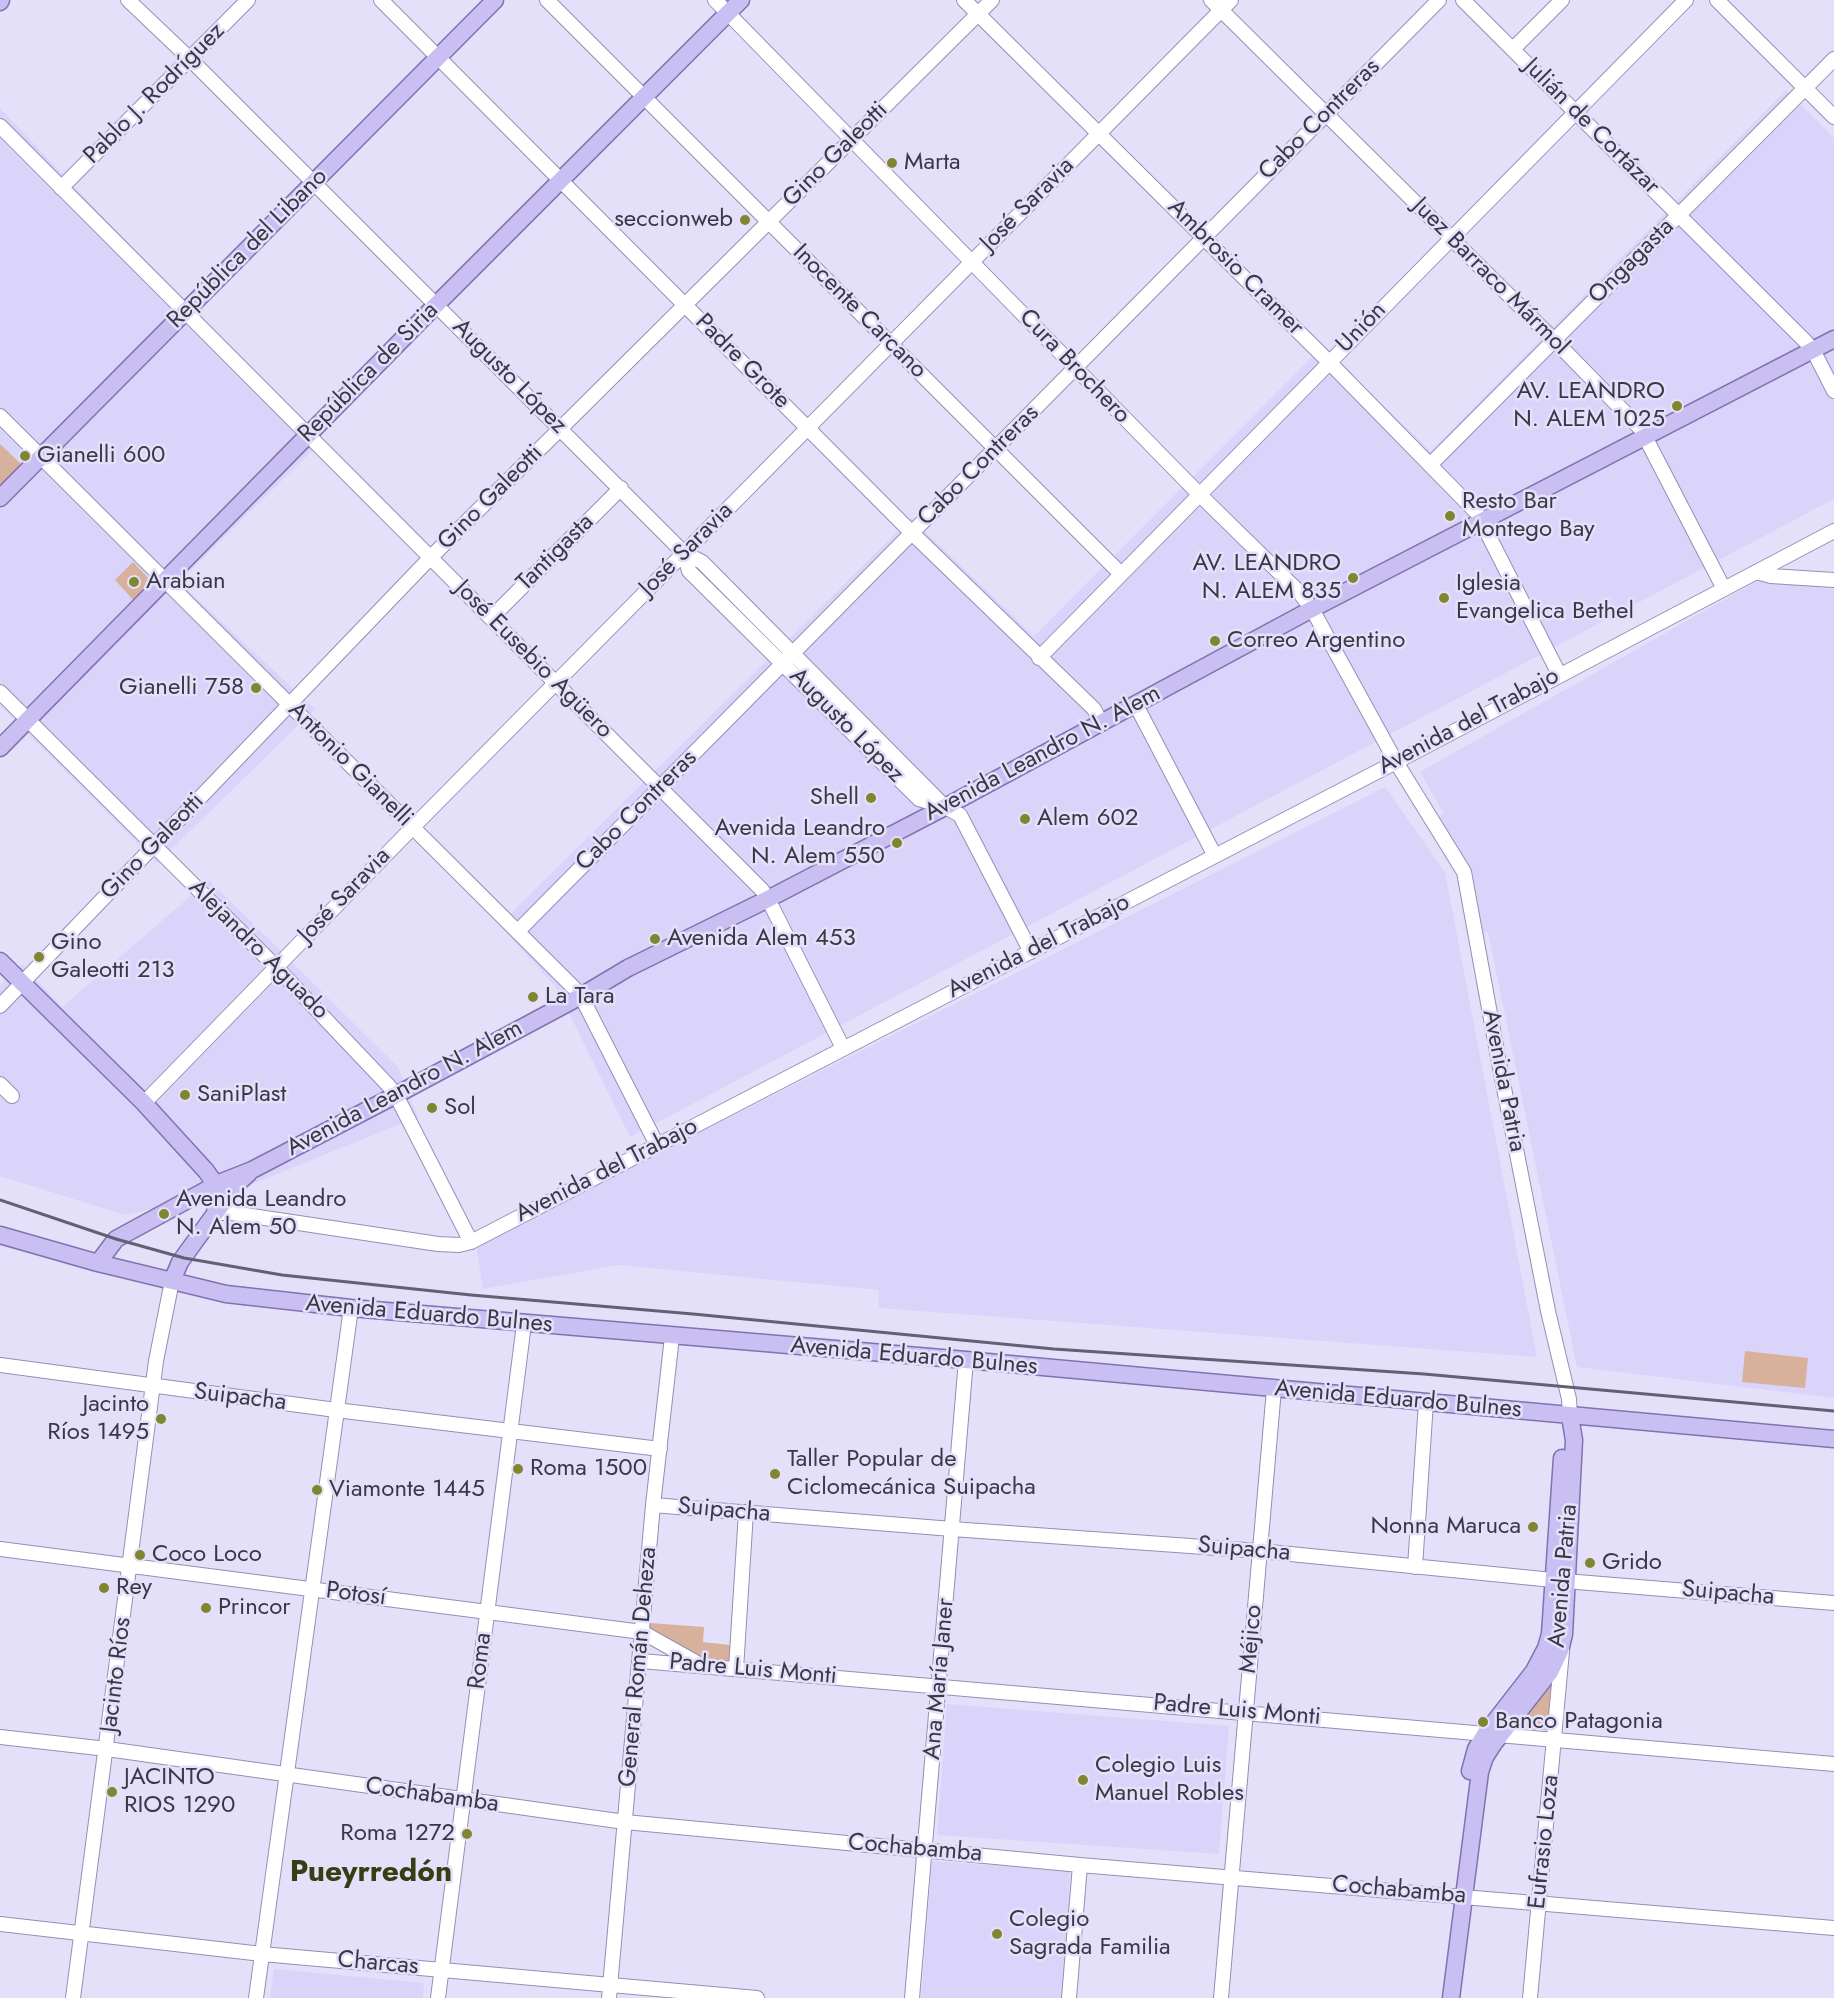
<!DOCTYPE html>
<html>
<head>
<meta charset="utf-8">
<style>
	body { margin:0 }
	canvas { display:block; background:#e4e0fa }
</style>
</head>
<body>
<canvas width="1834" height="1998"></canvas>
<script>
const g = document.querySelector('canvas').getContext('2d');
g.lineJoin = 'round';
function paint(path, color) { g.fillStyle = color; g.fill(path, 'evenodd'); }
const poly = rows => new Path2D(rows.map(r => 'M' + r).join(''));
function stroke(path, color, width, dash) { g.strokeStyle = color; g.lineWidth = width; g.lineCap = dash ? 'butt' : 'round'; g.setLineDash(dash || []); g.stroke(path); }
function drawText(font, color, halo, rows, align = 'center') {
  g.font = font + ' Jost,sans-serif'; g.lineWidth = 5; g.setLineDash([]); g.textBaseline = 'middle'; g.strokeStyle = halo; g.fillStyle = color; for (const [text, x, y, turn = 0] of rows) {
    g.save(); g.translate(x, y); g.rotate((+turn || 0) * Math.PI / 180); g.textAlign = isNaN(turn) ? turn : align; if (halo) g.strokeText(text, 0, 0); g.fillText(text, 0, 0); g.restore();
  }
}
paint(poly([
	[1786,90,1834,138,1834,499,630,1137,556,987,499,925,911,518,1034,636,1322,347,1431,451],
	[0,108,201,320,323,440,179,582,315,709,157,863,0,706],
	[1759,580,1834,589,1834,1398,1577,1367,1488,932,1481,933,1477,897,1468,865,1437,816,1444,814,1420,772],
	[1385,787,1445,872,1537,1357,879,1308,878,1290,618,1265,483,1289,476,1245],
	[209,880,398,1067,418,1117,245,1187,125,1215,0,1176,0,985,22,964,62,1007],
	[947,1704,1229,1726,1219,1854,937,1835],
	[932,1861,1070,1871,1064,1998,921,1998],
	[274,1969,424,1983,423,1998,270,1998]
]), '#dad4fb');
paint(poly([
	[0,444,22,465,0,487],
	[133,562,153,583,135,602,115,580],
	[1745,1351,1808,1358,1805,1388,1742,1382],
	[650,1623,704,1627,703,1642,730,1645,729,1664,705,1664,649,1632],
	[1554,1682,1551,1730,1517,1729]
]), '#d7b19b');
const minor = poly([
	[128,0,190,59,684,553,702,562,945,807],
	[381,0,912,533,1094,709,1101,723],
	[547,0,1121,574],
	[715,0,1199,494,1299,592,1312,609,1396,762,1464,872,1500,1068,1548,1311,1569,1399,1570,1416],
	[964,0,1329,362,1477,513,1559,674],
	[1211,0,1554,340,1641,429,1724,589],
	[1463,0,1806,342,1813,350,1834,391],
	[1717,0,1834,117],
	[1513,49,1562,0],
	[0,126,762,890,768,899,843,1048],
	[61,188,248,0],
	[0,416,574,988,581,996,657,1145],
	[1430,465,1834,59],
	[684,553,689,571,919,799,945,807,960,815,1031,952],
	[1756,572,1771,576,1834,580],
	[491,618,621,488],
	[1039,658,1686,0],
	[0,692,276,967,388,1085,396,1095,471,1242],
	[1136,705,1215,856],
	[518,931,1439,0],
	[0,1006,431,557,992,0],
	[0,1084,12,1096],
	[144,1103,413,827,1231,0],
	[215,1213,232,1213,438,1244,459,1245,471,1242,1396,762,1834,531],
	[0,1365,336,1410,660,1449],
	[653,1505,952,1529,1260,1551,1553,1580,1834,1603],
	[0,1549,642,1632,699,1664],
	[1415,1567,1426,1402],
	[641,1661,1834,1764],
	[736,1669,746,1512],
	[0,1737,107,1749,625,1822,1080,1865,1834,1928],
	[0,1924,262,1954,757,1998],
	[73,1998,156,1361,172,1281],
	[256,1998,351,1308],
	[438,1998,524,1324],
	[609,1998,653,1505,672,1337],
	[912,1998,966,1360],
	[1069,1998,1080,1865],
	[1221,1998,1274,1389],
	[1530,1998,1562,1651]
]);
const major = poly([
	[0,2,1,0],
	[0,498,495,0],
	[0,748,436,305,741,0],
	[0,961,144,1103,206,1171,216,1185,217,1196,215,1213],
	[0,1235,98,1263,226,1294,351,1308,966,1360,1834,1439],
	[98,1263,116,1239,219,1183,252,1170,396,1095,581,996,628,968,768,899,945,807,1312,609,1834,339],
	[172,1281,180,1262,235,1186,249,1173],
	[1470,1771,1476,1749,1485,1734,1534,1671,1546,1648,1550,1634,1562,1458],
	[1451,1998,1480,1772,1485,1757,1494,1743,1550,1672,1560,1651,1564,1634,1574,1440,1570,1416]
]);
stroke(minor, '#958eb5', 16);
stroke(major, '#8073b0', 19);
stroke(minor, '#fff', 14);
stroke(major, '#cabff2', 16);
stroke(poly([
	[0,1200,116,1239,184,1258,282,1275,471,1295,693,1314,1054,1349,1424,1374,1834,1411]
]), '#636073', 3);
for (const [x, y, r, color] of [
	[892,163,6,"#808530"],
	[745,220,6,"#808530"],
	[1677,406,6,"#808530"],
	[25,456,6,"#808530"],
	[1450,516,6,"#808530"],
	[1353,578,6,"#808530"],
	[134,582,6,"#808530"],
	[1444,598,6,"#808530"],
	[1215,641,6,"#808530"],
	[256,688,6,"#808530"],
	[871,798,6,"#808530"],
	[1025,819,6,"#808530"],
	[897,843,6,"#808530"],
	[655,939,6,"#808530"],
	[39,957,6,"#808530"],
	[533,997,6,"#808530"],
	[185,1095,6,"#808530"],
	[432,1108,6,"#808530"],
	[164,1214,6,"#808530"],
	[161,1419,6,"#808530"],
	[518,1469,6,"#808530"],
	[775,1474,6,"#808530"],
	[317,1490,6,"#808530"],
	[1533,1527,6,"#808530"],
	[140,1555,6,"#808530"],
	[1590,1563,6,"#808530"],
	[104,1588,6,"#808530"],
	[206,1608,6,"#808530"],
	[1483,1722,6,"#808530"],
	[1083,1780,6,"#808530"],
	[112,1792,6,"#808530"],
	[467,1834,6,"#808530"],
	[997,1934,6,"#808530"]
]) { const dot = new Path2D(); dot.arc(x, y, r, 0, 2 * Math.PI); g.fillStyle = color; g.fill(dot); stroke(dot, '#e4e0fa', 2); }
drawText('24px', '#3a3747', '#e4e0fa', [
	["Pablo J. Rodríguez",155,94,-45],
	["Cabo Contreras",1320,120,-45],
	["Julián de Cortázar",1591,127,45],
	["Gino Galeotti",836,155,-45],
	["José Saravia",1028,205,-45],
	["República del Libano",248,249,-45],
	["Ongagasta",1632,262,-45],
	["Ambrosio Cramer",1235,268,45],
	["Juez Barraco Mármol",1490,277,45],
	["Inocente Carcano",859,312,45],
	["Unión",1362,328,-46],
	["Padre Grote",742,362,45],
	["Cura Brochero",1074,367,46],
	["República de Siria",369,373,-45],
	["Augusto López",509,377,45],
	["Cabo Contreras",979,466,-45],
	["Gino Galeotti",491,498,-45],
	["José Saravia",687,550,-45],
	["Tantigasta",556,553,-45],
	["José Eusebio Agüero",533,660,45],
	["Avenida del Trabajo",1469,722,-28],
	["Augusto López",846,726,45],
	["Avenida Leandro N. Alem",1043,754,-28],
	["Antonio Gianelli",350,765,45],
	["Cabo Contreras",637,811,-45],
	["Gino Galeotti",153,847,-46],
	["José Saravia",345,896,-46],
	["Avenida del Trabajo",1039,947,-27],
	["Alejandro Aguado",258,950,45],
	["Avenida Patria",1503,1081,79],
	["Avenida Leandro N. Alem",405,1089,-28],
	["Avenida del Trabajo",607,1171,-27],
	["Avenida Eduardo Bulnes",429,1315,5],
	["Avenida Eduardo Bulnes",914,1357,5],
	["Suipacha",240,1398,7],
	["Avenida Eduardo Bulnes",1398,1400,5],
	["Suipacha",724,1511,5],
	["Suipacha",1244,1550,5],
	["Avenida Patria",1564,1576,-85],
	["Suipacha",1728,1594,5],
	["Potosí",356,1595,7],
	["Méjico",1252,1639,-85],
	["Roma",481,1661,-83],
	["General Román Deheza",639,1667,-85],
	["Padre Luis Monti",753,1670,5],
	["Jacinto Ríos",117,1675,-83],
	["Ana María Janer",940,1679,-85],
	["Padre Luis Monti",1237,1711,5],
	["Cochabamba",432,1796,8],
	["Eufrasio Loza",1545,1842,-84],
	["Cochabamba",915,1849,5],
	["Cochabamba",1399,1891,5],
	["Charcas",378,1964,5]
]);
drawText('24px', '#3a3747', '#e4e0fa', [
	["Marta",904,163],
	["seccionweb",733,220,"right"],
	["AV. LEANDRO",1665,392,"right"],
	["N. ALEM 1025",1665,420,"right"],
	["Gianelli 600",37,456],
	["Resto Bar",1462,502],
	["Montego Bay",1462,530],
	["AV. LEANDRO",1341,564,"right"],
	["N. ALEM 835",1341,592,"right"],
	["Arabian",146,582],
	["Iglesia",1456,584],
	["Evangelica Bethel",1456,612],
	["Correo Argentino",1227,641],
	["Gianelli 758",244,688,"right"],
	["Shell",859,798,"right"],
	["Alem 602",1037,819],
	["Avenida Leandro",885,829,"right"],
	["N. Alem 550",885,857,"right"],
	["Avenida Alem 453",667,939],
	["Gino",51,943],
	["Galeotti 213",51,971],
	["La Tara",545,997],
	["SaniPlast",197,1095],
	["Sol",444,1108],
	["Avenida Leandro",176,1200],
	["N. Alem 50",176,1228],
	["Jacinto",149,1405,"right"],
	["Ríos 1495",149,1433,"right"],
	["Taller Popular de",787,1460],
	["Ciclomecánica Suipacha",787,1488],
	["Roma 1500",530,1469],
	["Viamonte 1445",329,1490],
	["Nonna Maruca",1521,1527,"right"],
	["Coco Loco",152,1555],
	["Grido",1602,1563],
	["Rey",116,1588],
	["Princor",218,1608],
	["Banco Patagonia",1495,1722],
	["Colegio Luis",1095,1766],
	["Manuel Robles",1095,1794],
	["JACINTO",124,1778],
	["RIOS 1290",124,1806],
	["Roma 1272",455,1834,"right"],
	["Colegio",1009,1920],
	["Sagrada Familia",1009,1948]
], 'left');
drawText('bold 30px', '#3a3d14', '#e4e0fa', [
	["Pueyrredón",371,1874]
]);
</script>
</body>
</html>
